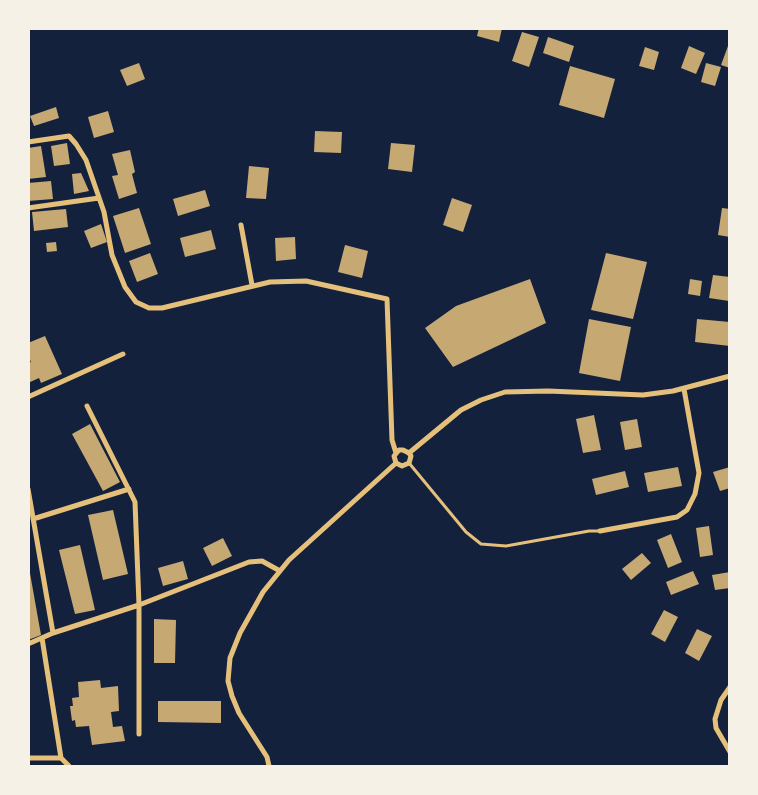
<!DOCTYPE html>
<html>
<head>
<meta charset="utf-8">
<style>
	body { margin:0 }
	#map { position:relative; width:758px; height:795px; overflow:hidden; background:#14213d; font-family:"Zilla Slab",serif }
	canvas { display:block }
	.frame { position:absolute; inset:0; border:30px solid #f6f1e7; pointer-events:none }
</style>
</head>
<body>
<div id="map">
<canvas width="758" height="795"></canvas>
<div class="frame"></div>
</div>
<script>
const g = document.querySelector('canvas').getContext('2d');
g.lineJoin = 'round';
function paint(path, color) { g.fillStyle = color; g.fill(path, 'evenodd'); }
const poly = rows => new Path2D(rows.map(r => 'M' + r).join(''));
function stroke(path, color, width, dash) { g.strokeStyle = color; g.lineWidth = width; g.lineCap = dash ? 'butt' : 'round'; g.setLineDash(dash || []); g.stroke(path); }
paint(poly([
	[479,28,502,28,499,42,477,36],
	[522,32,539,37,529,67,512,61],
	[548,37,574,46,569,62,543,53],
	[689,46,705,53,696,74,681,68],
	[728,46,730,46,730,68,721,65],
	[645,47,659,52,654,70,639,66],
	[139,63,145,79,127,86,120,70],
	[706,63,721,67,715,86,701,82],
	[570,66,615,79,604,118,559,105],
	[56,107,59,118,34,126,30,116],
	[108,111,114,132,94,138,88,117],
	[315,131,342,132,341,153,314,152],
	[67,143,70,164,54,166,51,146],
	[391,143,415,145,412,172,388,169],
	[41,146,46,177,28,179,28,148],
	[130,150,135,172,132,174,137,193,119,199,112,176,118,175,112,154],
	[249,166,269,168,266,199,246,198],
	[81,173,89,191,74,194,72,174],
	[51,181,53,199,28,201,28,183],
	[205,190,210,206,178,216,173,199],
	[452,198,472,205,463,232,443,225],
	[139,208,151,244,125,253,113,216],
	[722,208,730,209,730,237,718,235],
	[66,209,68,227,34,231,32,212],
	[101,224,107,242,91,248,84,231],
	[211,230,216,249,185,257,180,238],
	[295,237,296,259,276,261,275,238],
	[56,242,57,251,47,252,46,243],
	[345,245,368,251,362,278,338,272],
	[150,253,158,274,137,282,129,261],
	[606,253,647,262,633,319,591,310],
	[713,275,730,277,729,301,709,298],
	[530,279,546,323,453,367,425,328,456,306],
	[690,279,702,281,700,296,688,294],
	[589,319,631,327,620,381,579,373],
	[697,319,730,322,730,346,695,342],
	[45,336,62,374,41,383,39,378,28,383,28,363,31,362,28,356,28,343],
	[594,415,601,450,583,453,576,419],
	[637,419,642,447,625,450,620,422],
	[90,424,120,482,103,491,72,434],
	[678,467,682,486,648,492,644,473],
	[730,467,730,488,720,491,713,472],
	[625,471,629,487,596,495,592,479],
	[113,510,128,574,103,580,88,515],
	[709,526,713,555,700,557,696,528],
	[671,534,682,562,668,568,657,540],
	[223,538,232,556,212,566,203,548],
	[80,545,95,610,75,614,59,550],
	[642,553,651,563,631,580,622,569],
	[183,561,188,579,163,586,158,568],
	[28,562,41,635,28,640],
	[693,571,699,584,671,595,666,582],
	[730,572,730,588,715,590,712,575],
	[664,610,678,617,665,642,651,634],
	[154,619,176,620,175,663,154,663],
	[697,629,712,636,699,661,685,653],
	[100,680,101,688,118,686,119,711,111,712,113,727,122,726,125,741,92,745,89,726,76,727,75,720,72,721,70,706,73,706,72,698,79,697,78,682],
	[158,701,221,701,221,723,158,722]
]), '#c6a872');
stroke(poly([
	[409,463,466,532,481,544,506,546,589,531,600,531]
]), '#e5c07b', 3);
stroke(poly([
	[28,142,69,136,76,144,86,160,104,212,112,255,125,287,136,302,149,308,162,308,270,282,306,281,387,299,392,440,396,453],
	[28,208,99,198],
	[241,225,252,285],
	[28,397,123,354],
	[87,406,135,502,139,605,139,734],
	[409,453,461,410,481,400,505,392,548,391,643,395,673,391,730,376],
	[396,463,402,466,409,463,411,456,409,453],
	[396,463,394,456,399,450,403,450,409,453],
	[28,489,53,633],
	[33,519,129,489],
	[600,531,677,517,687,510,695,494,699,473,684,389],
	[42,638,61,758,69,766],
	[28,644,53,633,139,605,249,562,262,561,280,571],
	[730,687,721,700,715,719,716,728,730,752],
	[28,758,61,758],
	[269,766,267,757,239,713,232,696,228,681,230,658,240,633,263,592,289,560,396,463]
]), '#e5c07b', 5);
</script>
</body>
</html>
